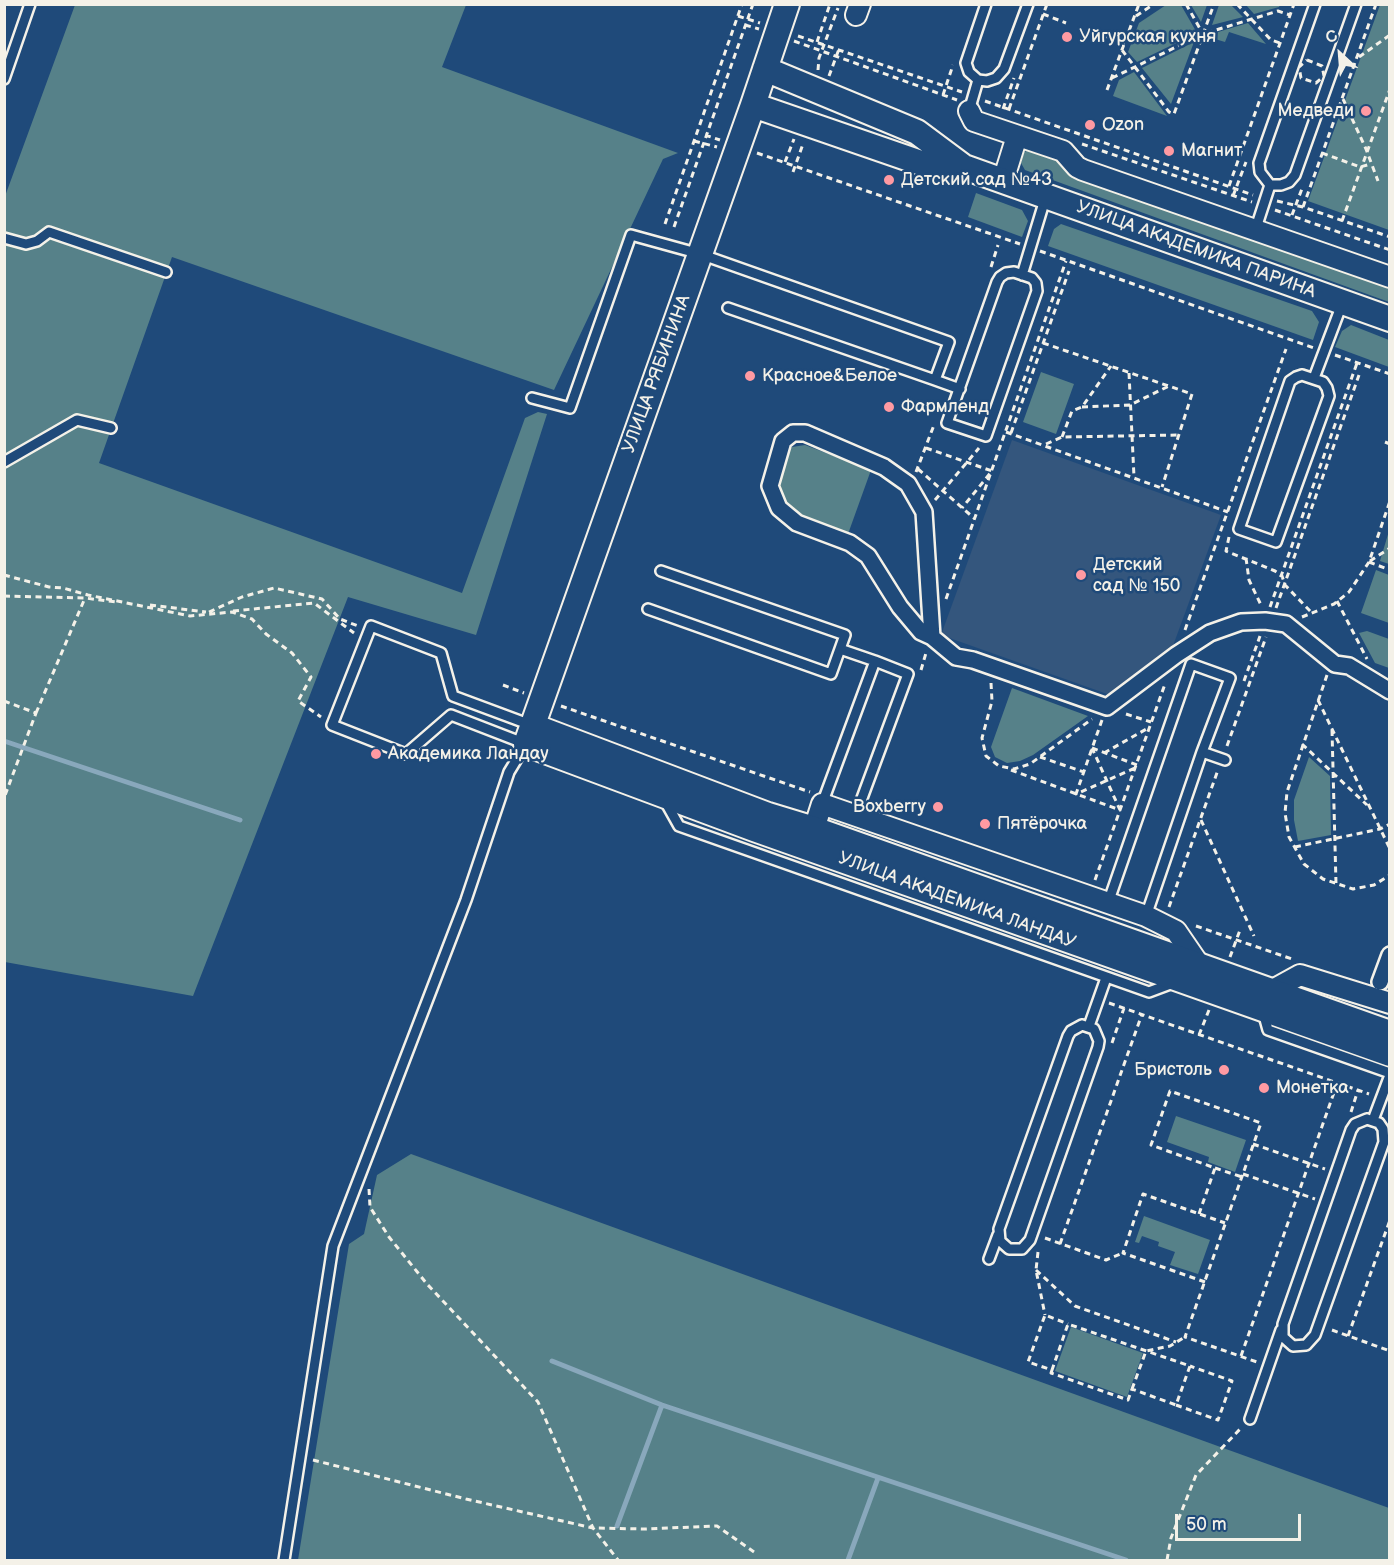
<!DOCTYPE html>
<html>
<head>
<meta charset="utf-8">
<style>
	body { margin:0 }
	#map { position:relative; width:1394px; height:1565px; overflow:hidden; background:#1f4a7a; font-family:"Balsamiq Sans",sans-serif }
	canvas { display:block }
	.frame { position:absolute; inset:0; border:6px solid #f4f1e8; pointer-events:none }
	.north { position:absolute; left:1310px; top:24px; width:60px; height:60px; -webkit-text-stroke:4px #1f4a7a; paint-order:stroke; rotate:334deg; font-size:16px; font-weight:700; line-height:24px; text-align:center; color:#f4f1e8 }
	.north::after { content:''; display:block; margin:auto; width:21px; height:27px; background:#f4f1e8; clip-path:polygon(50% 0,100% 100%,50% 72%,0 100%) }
	.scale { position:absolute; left:1175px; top:1514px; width:126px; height:27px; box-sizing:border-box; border:3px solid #f4f1e8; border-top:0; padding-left:8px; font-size:18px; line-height:21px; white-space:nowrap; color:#f4f1e8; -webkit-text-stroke:4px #1f4a7a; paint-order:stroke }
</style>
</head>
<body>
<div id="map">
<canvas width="1394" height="1565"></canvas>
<div class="frame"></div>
<div class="north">С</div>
<div class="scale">50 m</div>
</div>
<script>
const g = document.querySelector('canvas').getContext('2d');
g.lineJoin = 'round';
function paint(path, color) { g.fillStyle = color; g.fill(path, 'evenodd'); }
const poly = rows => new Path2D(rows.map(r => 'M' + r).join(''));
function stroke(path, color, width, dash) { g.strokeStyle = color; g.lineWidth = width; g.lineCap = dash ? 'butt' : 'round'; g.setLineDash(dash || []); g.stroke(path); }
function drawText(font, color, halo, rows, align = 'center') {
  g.font = font + ' "Balsamiq Sans",sans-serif'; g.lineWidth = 5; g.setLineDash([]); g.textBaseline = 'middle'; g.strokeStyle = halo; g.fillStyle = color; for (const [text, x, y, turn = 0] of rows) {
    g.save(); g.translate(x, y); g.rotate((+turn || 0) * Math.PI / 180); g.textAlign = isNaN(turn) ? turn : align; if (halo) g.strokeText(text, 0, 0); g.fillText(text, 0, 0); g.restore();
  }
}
paint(poly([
	[1012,440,1221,515,1170,654,1110,695,941,635]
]), '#34567d');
paint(poly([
	[75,5,466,5,442,67,678,153,663,159,554,390,172,257,99,463,462,593,525,418,538,412,547,414,476,635,348,597,193,996,5,962,4,199],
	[1166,5,1181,5,1197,33,1137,62,1128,52,1139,23],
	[1191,5,1207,5,1201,22],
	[1219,5,1231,5,1243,17,1212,25],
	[1246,5,1280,5,1279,7,1254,14],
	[1380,5,1390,5,1389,230,1308,201],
	[1248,23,1266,44,1229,32,1225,42,1215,39,1218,32],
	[1194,42,1171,104,1142,68],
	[1134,72,1167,116,1113,96,1119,80],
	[1035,148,1389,284,1389,302,1025,170,1021,163,1024,152],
	[976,193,1022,210,1028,221,1022,237,968,217],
	[1061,224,1312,311,1319,322,1313,340,1048,246,1054,229],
	[1351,325,1389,340,1389,367,1335,347,1342,331],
	[1041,372,1074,384,1056,434,1023,422],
	[805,445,871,470,848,534,798,516,786,506,777,489,778,476,783,456,792,447],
	[1389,531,1390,564,1389,564,1380,561],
	[1376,570,1389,575,1389,623,1361,613],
	[1367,631,1389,639,1389,668,1375,663,1359,633],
	[1012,688,1088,716,1033,755,1020,761,1007,763,995,757,991,747],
	[1309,757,1330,776,1331,835,1298,841,1294,820,1294,800],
	[1176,1116,1246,1140,1235,1172,1208,1162,1209,1157,1167,1142],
	[411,1154,1389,1508,1389,1560,298,1560,349,1244,364,1234,377,1175],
	[1144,1216,1210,1240,1198,1274,1170,1265,1175,1252,1158,1246,1159,1242,1142,1236,1139,1243,1135,1242],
	[1071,1327,1143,1353,1127,1397,1055,1371]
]), '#568189');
stroke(poly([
	[4,741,240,820],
	[552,1361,662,1405,1126,1560],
	[617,1526,662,1405],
	[848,1560,878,1478]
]), '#89a8bc', 5);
const service = poly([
	[986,4,966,63,969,72,978,80,987,81,996,78,1004,69,1028,4],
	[1315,4,1259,163,1260,172,1270,185,1281,185,1289,182,1295,175,1356,4],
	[4,79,30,4],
	[969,111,978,80],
	[1255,231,1270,185],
	[4,238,26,244,37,241,49,232,166,272],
	[1014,272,1032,278,1036,283,1037,291,986,436,947,423,997,282,1000,277,1006,273,1014,272],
	[1022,275,1046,196],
	[1302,375,1323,382,1327,388,1329,396,1276,542,1239,529,1290,381,1296,377,1302,375],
	[1314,378,1342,304],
	[935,380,960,389],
	[532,398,570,408,631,235,700,254,949,342,935,380,728,308],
	[4,462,77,420,111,428],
	[648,609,831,674,845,635,661,571],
	[840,649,875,661],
	[1202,752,1225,760],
	[665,801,679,826,1149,992,1173,983],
	[822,804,875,661,908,674,855,817],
	[1108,903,1191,664,1230,678,1202,752,1146,916],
	[1263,1012,1268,1030,1390,1073],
	[1082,1025,1094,1029,1099,1041,1098,1047,1030,1240,1022,1249,1009,1249,1000,1241,999,1229,1068,1036,1071,1031,1082,1025],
	[1089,1026,1106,978],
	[1367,1119,1379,1123,1383,1129,1384,1142,1315,1335,1306,1345,1293,1346,1283,1337,1283,1324,1351,1130,1355,1124,1367,1119],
	[1373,1120,1390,1075],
	[989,1259,998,1235],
	[1250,1419,1281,1330],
	[284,1560,333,1246,466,900,509,772,526,744,451,715,406,754,332,725,371,626,441,653,453,696,531,725]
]);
const pedestrian = poly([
	[793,433,805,433,884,467,908,484,924,512,932,637,921,632,900,607,868,556,850,543,797,523,779,508,770,486,783,441,793,433],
	[932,637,956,657,973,660,1107,707,1176,655,1210,633,1241,622,1265,621,1286,624,1335,664,1349,666,1390,691],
	[1380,982,1390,955]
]);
const minor = poly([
	[856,15,860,4],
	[969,111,974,121,1063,151,1077,167,1083,170,1390,277],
	[1003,181,1017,136],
	[814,829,822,804,1146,916,1176,931,1200,966],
	[1271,991,1300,975,1390,1003]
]);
const tertiary = poly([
	[787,4,753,105,526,744,754,829,1390,1054],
	[765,69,917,132,964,167],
	[753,105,921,163,964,167,1390,319],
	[533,726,768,815,814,829,1390,1033]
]);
stroke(service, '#f4f1e8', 14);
stroke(pedestrian, '#f4f1e8', 20);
stroke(minor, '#f4f1e8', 24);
stroke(tertiary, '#f4f1e8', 28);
stroke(poly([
	[1186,4,1203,34],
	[1237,4,1271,40,1280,43],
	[1043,14,1066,23],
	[738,16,760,23],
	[1136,16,1154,4],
	[745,25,759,29],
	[1102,35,1125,43],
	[798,36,962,92],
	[794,41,957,100],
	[817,42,830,4],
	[1122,50,1169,112,1174,114,1214,4],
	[1359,57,1390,35],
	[1307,60,1322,66,1324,76,1316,83,1301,78,1299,67,1307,60],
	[818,70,819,58,838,8],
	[829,76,839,49],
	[1112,78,1203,34,1278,11,1290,15],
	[1107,90,1139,4],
	[943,95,953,65],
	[1343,99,1366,149,1378,181],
	[985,101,1253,195],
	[1003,109,1014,78],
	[1009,109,1047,4],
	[705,135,720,140],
	[694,141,717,147],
	[1082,144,1252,202],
	[757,153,1020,244],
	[1322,153,1360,167,1371,164],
	[785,162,794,139],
	[793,172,803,144],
	[1229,186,1294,4],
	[1233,196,1246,162],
	[1277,201,1303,207,1390,237],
	[1303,207,1376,4],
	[1275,210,1390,250],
	[1292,215,1303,186],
	[1342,221,1390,89],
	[665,224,742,4],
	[674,227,753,4],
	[1040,251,1314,348],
	[991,267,998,245],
	[1043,343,1192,394,1162,487],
	[1335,355,1390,374],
	[1129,373,1134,477],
	[1082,407,1130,405,1169,386],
	[1006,432,1228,512],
	[1011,433,1069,271],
	[1062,437,1072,411,1082,407,1111,366],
	[1385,442,1390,444],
	[1046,444,1062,437,1179,435],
	[926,448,992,471,962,508],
	[918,469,975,519],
	[916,472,934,425],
	[935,500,979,448],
	[1229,537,1226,551,1275,571,1282,576,1285,585,1312,613],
	[1246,558,1249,580,1261,605],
	[1370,561,1390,548],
	[1369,562,1390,570],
	[4,575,49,587,63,588,88,595,190,616,232,612,252,619,266,634,292,653,311,677,298,701,321,717],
	[4,596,85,598,116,602],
	[946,599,1066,261],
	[1337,601,1367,659],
	[150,605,206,612],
	[1270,607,1357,363],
	[1276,608,1359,375],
	[233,611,314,603,354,633],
	[209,612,242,597,274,588,322,599,340,619,358,626],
	[1302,617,1334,604,1349,592,1369,562,1390,501],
	[1185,630,1286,349],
	[921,670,926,653],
	[1327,675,1287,792,1285,813,1289,837,1304,864,1323,879,1353,889,1374,885,1390,875],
	[1244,681,1260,636],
	[991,683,992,701,982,738,986,756,999,766,1014,769,1030,764,1092,719],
	[503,685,524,693],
	[1318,700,1390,849],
	[4,701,36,713,4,798],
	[561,706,810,792],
	[36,713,85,598],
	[1126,714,1151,722],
	[1102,720,1076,794,1135,768],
	[1332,730,1336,884],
	[1302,744,1367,805],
	[1227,746,1266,637],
	[1092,748,1137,765],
	[1104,753,1150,727],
	[1040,757,1084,772],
	[1011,770,1120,810,1092,748],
	[1201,820,1254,936],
	[1295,847,1380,829,1390,824],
	[1095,880,1165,684],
	[1169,907,1218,770],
	[1196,926,1292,959],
	[1230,957,1240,930],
	[1109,1003,1369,1094],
	[1199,1035,1209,1010],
	[1112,1043,1124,1008],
	[1351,1112,1358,1090],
	[1253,1144,1325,1169],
	[1215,1168,1242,1177],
	[1243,1174,1315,1199],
	[369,1189,370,1207,389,1237,427,1284,538,1402,593,1528,618,1560],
	[1199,1214,1215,1168,1151,1145,1170,1091,1261,1123,1185,1337,1257,1362],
	[1045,1238,1106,1260,1123,1253],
	[1060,1244,1142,1014],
	[1038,1252,1036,1270,1045,1315],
	[1036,1270,1075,1306,1176,1342],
	[1205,1282,1123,1253,1143,1194,1225,1223],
	[1332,1330,1390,1351],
	[1348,1336,1390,1220],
	[1241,1356,1337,1084],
	[1052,1370,1051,1373,1128,1400,1132,1389,1176,1405,1190,1366,1068,1324,1052,1370,1028,1362,1045,1315,1068,1324],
	[1132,1389,1146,1351,1170,1346,1185,1337],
	[1176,1405,1218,1420,1232,1381,1190,1366],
	[313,1460,466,1499,593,1528,645,1529,717,1526,754,1552],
	[1167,1560,1171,1538,1196,1475,1242,1427]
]), '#f4f1e8', 3, [6, 4.5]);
stroke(service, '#1f4a7a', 9);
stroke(pedestrian, '#1f4a7a', 15);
stroke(minor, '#1f4a7a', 20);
stroke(tertiary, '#1f4a7a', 24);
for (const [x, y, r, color] of [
	[1067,37,6,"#ff9aa2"],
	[1366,111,6,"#ff9aa2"],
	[1090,125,6,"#ff9aa2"],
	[1169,151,6,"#ff9aa2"],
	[889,180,6,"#ff9aa2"],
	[750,376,6,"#ff9aa2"],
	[889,407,6,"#ff9aa2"],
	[1081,575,6,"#ff9aa2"],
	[376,754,6,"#ff9aa2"],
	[938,807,6,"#ff9aa2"],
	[985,824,6,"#ff9aa2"],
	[1224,1070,6,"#ff9aa2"],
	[1264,1088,6,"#ff9aa2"]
]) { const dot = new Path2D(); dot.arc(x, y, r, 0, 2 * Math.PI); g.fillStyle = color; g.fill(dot); stroke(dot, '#1f4a7a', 2); }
drawText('18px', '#f4f1e8', '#1f4a7a', [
	["Уйгурская кухня",1079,37],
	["Медведи",1354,111,"right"],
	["Ozon",1102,125],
	["Магнит",1181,151],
	["Детский сад №43",901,180],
	["Красное&Белое",762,376],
	["Фармленд",901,407],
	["Детский",1093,565],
	["сад № 150",1093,586],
	["Академика Ландау",388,754],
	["Boxberry",926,807,"right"],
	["Пятёрочка",997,824],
	["Бристоль",1212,1070,"right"],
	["Монетка",1276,1088]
], 'left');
drawText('18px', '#f4f1e8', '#1f4a7a', [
	["УЛИЦА АКАДЕМИКА ПАРИНА",1196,250,20],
	["УЛИЦА РЯБИНИНА",657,374,-70],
	["УЛИЦА АКАДЕМИКА ЛАНДАУ",957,901,20]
]);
</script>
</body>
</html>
